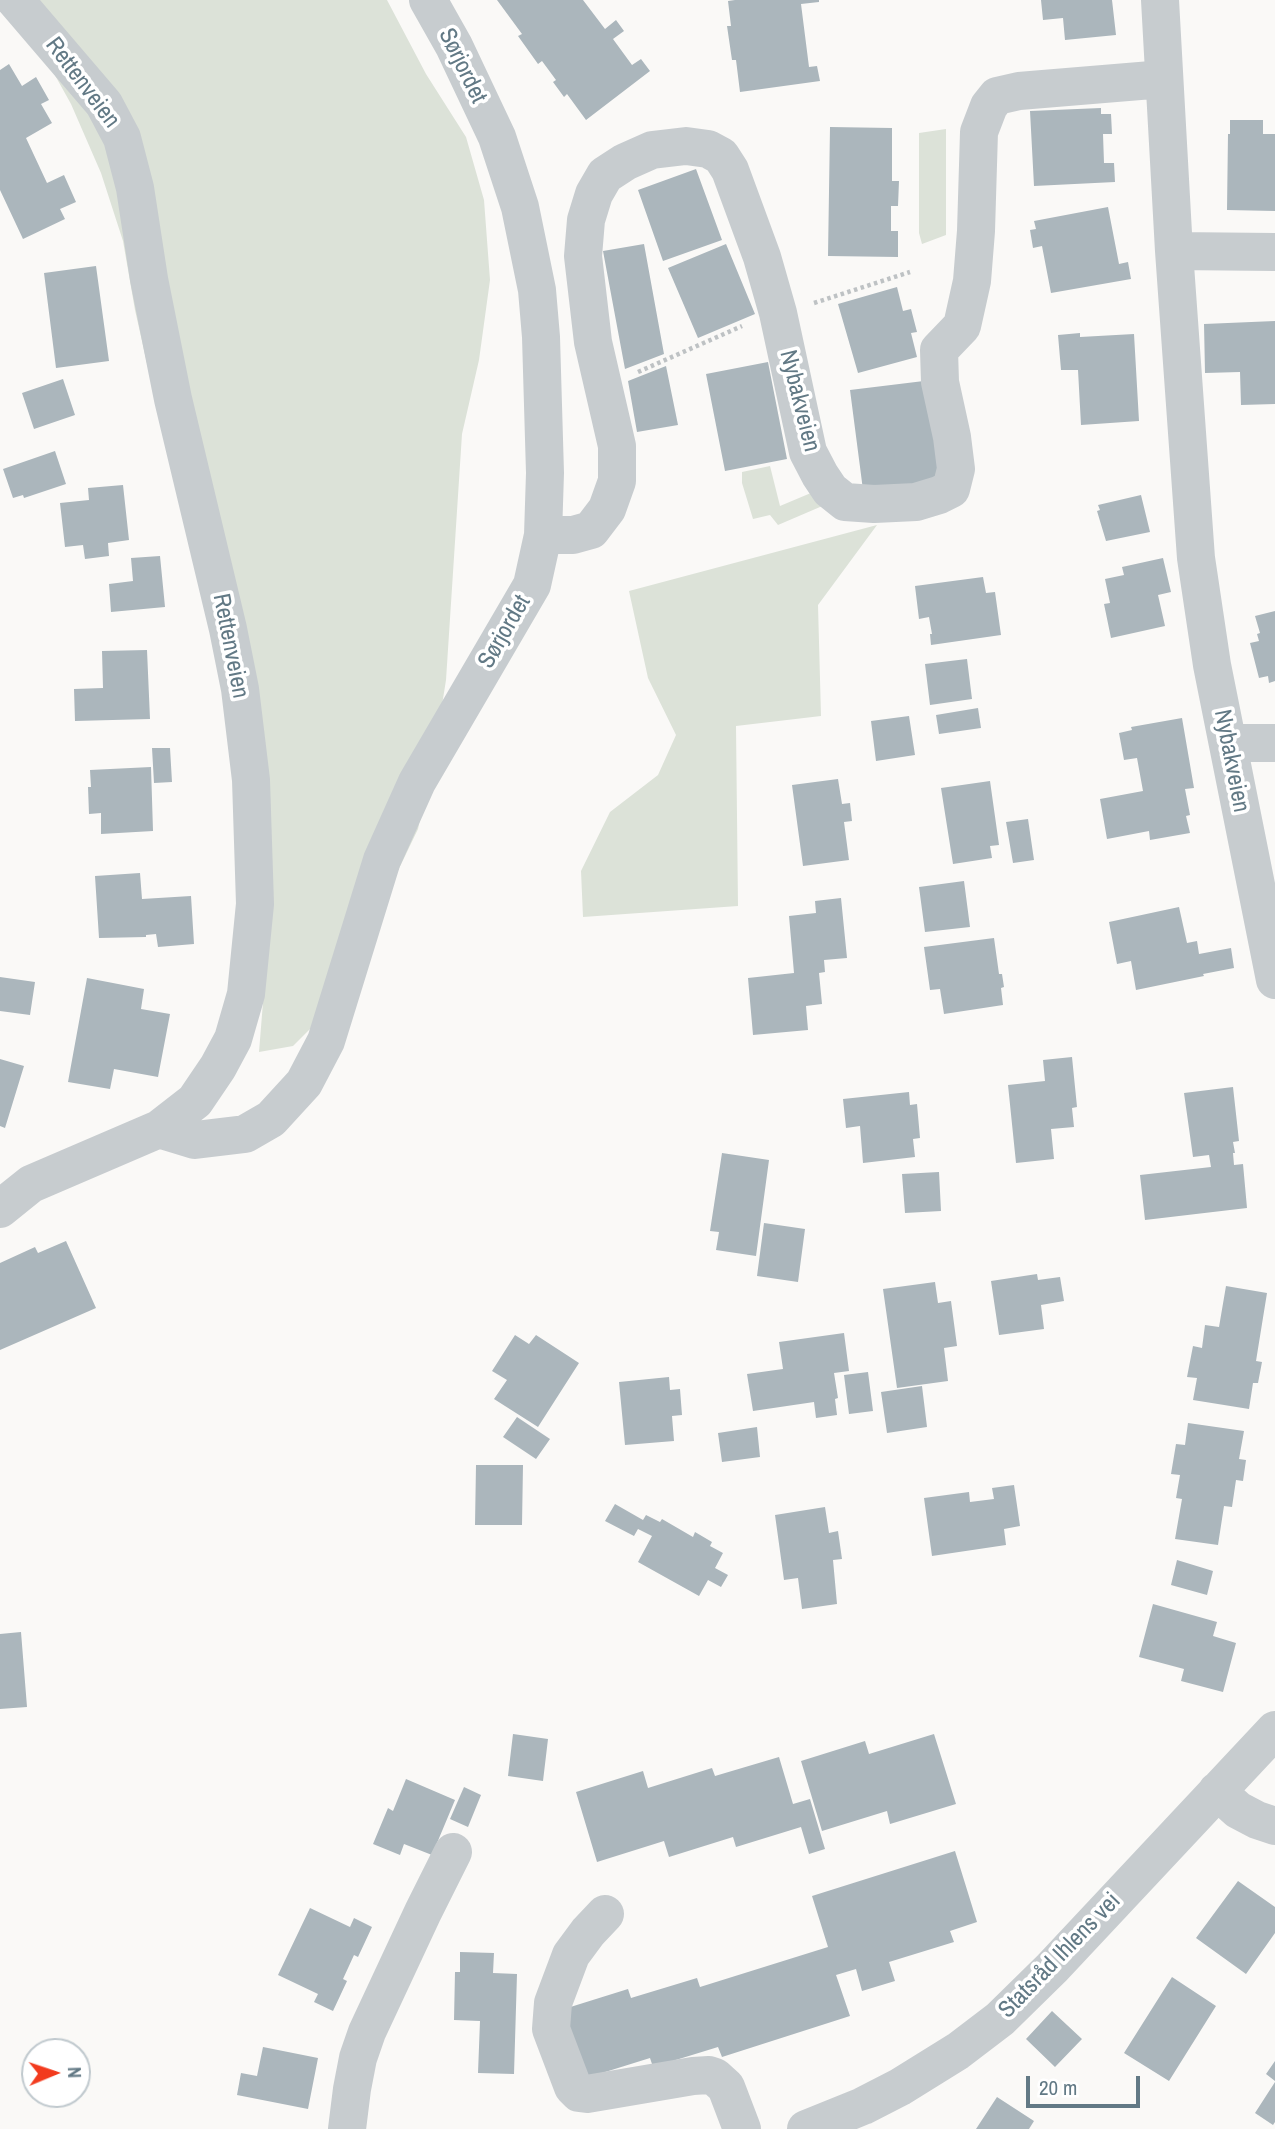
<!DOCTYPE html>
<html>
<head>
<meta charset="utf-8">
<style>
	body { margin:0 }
	#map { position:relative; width:1275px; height:2129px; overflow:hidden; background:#faf9f7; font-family:"Archivo Narrow",sans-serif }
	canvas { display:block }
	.north { position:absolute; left:21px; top:2038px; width:70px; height:70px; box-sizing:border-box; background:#fff; border:2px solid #c0c9ce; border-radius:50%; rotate:88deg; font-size:19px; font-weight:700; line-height:28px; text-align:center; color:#627985 }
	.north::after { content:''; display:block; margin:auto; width:24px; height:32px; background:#f23b1e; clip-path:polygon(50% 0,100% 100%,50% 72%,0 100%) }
	.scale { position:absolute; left:1026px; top:2076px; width:114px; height:32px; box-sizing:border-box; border:4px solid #627985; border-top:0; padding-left:9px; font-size:21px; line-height:24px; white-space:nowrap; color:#627985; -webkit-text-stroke:5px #fff; paint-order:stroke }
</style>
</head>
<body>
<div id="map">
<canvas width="1275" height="2129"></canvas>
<div class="north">N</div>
<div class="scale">20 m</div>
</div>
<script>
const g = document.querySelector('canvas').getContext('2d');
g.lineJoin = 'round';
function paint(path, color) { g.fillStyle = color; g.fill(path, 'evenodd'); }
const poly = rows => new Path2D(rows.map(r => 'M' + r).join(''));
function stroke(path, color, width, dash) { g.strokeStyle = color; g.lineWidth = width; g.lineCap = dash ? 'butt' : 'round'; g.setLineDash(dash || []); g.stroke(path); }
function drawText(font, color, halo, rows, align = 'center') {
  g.font = font + ' "Archivo Narrow",sans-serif'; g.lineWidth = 7; g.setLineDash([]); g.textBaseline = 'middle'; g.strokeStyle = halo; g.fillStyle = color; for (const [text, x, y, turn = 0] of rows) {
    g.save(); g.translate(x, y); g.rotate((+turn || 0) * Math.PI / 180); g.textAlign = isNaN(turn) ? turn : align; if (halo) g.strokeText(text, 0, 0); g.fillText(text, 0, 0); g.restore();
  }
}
paint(poly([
	[13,0,387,0,426,74,466,137,484,200,490,280,479,360,462,434,446,680,435,749,418,829,333,1006,293,1046,259,1052,264,990,252,778,153,390,135,310,123,241,101,173,71,104],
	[946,129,946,235,922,244,919,233,919,133],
	[770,466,780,506,818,490,827,504,778,525,770,515,753,519,742,483,742,472],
	[877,525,818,605,821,716,736,726,738,906,583,917,581,871,610,812,658,775,676,735,648,678,629,591]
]), '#dce2d8');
paint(poly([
	[497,0,583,0,605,29,616,20,624,31,613,39,632,65,641,59,650,71,586,120,567,94,564,97,553,82,556,80,542,61,538,64,518,36,522,34],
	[735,0,819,0,819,2,801,4,809,67,817,66,820,81,740,92,736,60,732,60,727,26,731,26,728,1],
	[1041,0,1112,0,1116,35,1065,40,1063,18,1043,20],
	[9,64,22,86,36,77,49,100,41,104,52,123,26,138,47,183,64,175,76,202,60,209,65,219,23,239,0,190,0,70],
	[1101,108,1101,114,1111,114,1112,134,1103,134,1104,163,1114,163,1115,182,1034,186,1030,111],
	[1230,120,1263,120,1263,134,1275,134,1275,211,1227,210,1228,134,1230,134],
	[830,127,892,128,892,181,899,181,898,206,891,206,891,231,898,231,898,257,828,256],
	[696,169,722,240,663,261,638,190],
	[1108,207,1119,264,1128,262,1131,279,1051,293,1042,246,1033,248,1030,230,1036,229,1034,221],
	[644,244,664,354,625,369,603,251],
	[726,244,755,314,698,338,668,268],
	[96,266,109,361,56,368,44,273],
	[897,287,903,311,911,309,917,332,911,333,917,357,858,373,838,304],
	[1275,321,1275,404,1241,405,1240,372,1205,373,1204,324],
	[1080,333,1080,337,1134,334,1139,421,1081,425,1078,370,1061,370,1058,335],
	[768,362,787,459,725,471,706,374],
	[666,366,678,425,637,432,628,381],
	[63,379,75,415,34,429,22,393],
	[932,380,944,480,863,490,850,390],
	[55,451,66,484,24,498,23,495,13,498,3,469],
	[123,485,129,540,108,543,109,556,85,559,83,545,65,547,60,503,89,500,88,488],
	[1141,495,1150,532,1106,541,1097,511,1100,510,1098,505],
	[160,556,165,607,111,612,109,584,133,581,131,558],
	[1163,558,1171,592,1158,595,1165,626,1111,638,1104,604,1110,603,1105,579,1124,575,1122,567],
	[983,577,986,593,995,592,1001,635,931,645,930,634,932,634,929,617,919,619,915,586],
	[1275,611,1275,681,1269,683,1268,676,1259,678,1250,643,1259,641,1257,634,1260,633,1255,616],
	[147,650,150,719,75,721,74,689,103,688,102,651],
	[967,659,972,699,930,705,925,664],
	[978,708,981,728,939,734,936,715],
	[909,716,915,755,876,761,871,721],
	[1182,718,1194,788,1185,789,1190,815,1186,816,1190,833,1150,840,1149,831,1107,839,1100,799,1143,791,1137,758,1124,760,1119,733,1132,730,1131,727],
	[152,748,170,748,172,782,154,783],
	[151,767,153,831,101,834,101,813,89,814,88,787,91,787,90,770],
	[838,779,842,804,850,803,852,821,844,822,849,860,803,866,792,785],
	[990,781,999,845,990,846,992,858,953,864,941,788],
	[1028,819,1034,860,1013,863,1006,822],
	[140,873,142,899,191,896,194,944,158,947,156,934,146,935,146,937,99,938,95,876],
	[964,881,970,927,925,932,919,887],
	[841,898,847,958,824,960,825,972,819,973,822,1004,806,1006,808,1030,753,1035,748,978,794,973,789,916,816,913,815,901],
	[1179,907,1187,943,1197,941,1199,954,1231,948,1234,968,1203,974,1204,976,1136,990,1131,961,1117,964,1109,922],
	[994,938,999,974,1002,974,1004,987,1001,988,1003,1005,944,1014,940,989,930,990,924,947],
	[0,977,35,982,30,1015,0,1011],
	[87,978,144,989,141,1009,170,1014,158,1077,114,1069,110,1089,68,1082],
	[1072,1057,1077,1107,1072,1108,1074,1127,1051,1129,1054,1159,1016,1163,1008,1085,1045,1081,1043,1060],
	[0,1059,24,1066,5,1128,0,1126],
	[1233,1087,1239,1141,1233,1142,1235,1153,1233,1153,1234,1165,1243,1164,1247,1208,1145,1220,1140,1175,1211,1167,1209,1155,1193,1157,1184,1093],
	[909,1092,910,1105,917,1104,920,1138,913,1139,915,1157,863,1163,860,1126,846,1128,843,1099],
	[722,1153,769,1160,756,1256,716,1250,719,1232,710,1231],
	[939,1172,941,1211,905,1213,902,1174],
	[764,1223,805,1229,798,1282,757,1276],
	[66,1241,96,1308,0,1350,0,1263,35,1247,38,1253],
	[1037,1274,1038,1280,1060,1277,1064,1301,1041,1305,1044,1329,999,1335,991,1281],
	[935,1282,938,1303,951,1301,957,1346,944,1348,948,1381,897,1388,883,1289],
	[1226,1286,1267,1293,1256,1361,1262,1362,1258,1383,1253,1383,1249,1409,1193,1400,1197,1378,1187,1377,1193,1346,1202,1348,1205,1325,1219,1327],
	[844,1333,849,1371,834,1373,838,1398,835,1399,837,1415,816,1418,814,1402,753,1411,747,1374,783,1369,779,1342],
	[515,1335,529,1344,536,1335,579,1363,538,1427,494,1399,507,1380,492,1371],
	[868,1372,873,1411,849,1414,844,1375],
	[669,1377,670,1390,680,1389,682,1415,672,1416,674,1441,625,1445,619,1382],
	[922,1386,927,1427,887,1433,881,1392],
	[517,1417,550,1439,536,1459,503,1437],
	[1188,1423,1244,1431,1239,1459,1246,1460,1243,1481,1236,1480,1232,1507,1224,1506,1218,1545,1175,1539,1182,1499,1176,1498,1180,1475,1171,1474,1176,1444,1185,1445],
	[757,1427,760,1457,722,1462,718,1433],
	[476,1465,523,1465,522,1525,475,1525],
	[1014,1485,1020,1526,1004,1529,1006,1545,932,1556,924,1498,969,1492,970,1502,994,1499,992,1488],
	[615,1504,643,1520,646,1515,660,1522,662,1519,693,1537,695,1532,712,1542,710,1546,723,1553,715,1568,728,1575,721,1587,708,1580,699,1596,638,1562,652,1536,638,1529,634,1536,605,1521],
	[825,1507,829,1533,838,1531,842,1559,833,1560,837,1604,802,1609,798,1578,784,1580,775,1515],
	[1177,1560,1213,1571,1207,1595,1171,1585],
	[1153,1604,1217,1622,1213,1636,1236,1643,1223,1692,1181,1681,1184,1669,1139,1657],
	[21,1632,27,1707,0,1709,0,1634],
	[513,1734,548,1739,543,1781,508,1776],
	[934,1734,956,1804,890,1824,887,1811,822,1831,801,1761,865,1741,869,1754],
	[779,1757,793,1804,810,1799,825,1849,809,1854,801,1827,736,1847,733,1837,669,1857,664,1841,597,1862,576,1792,643,1771,648,1788,712,1768,715,1776],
	[406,1779,455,1800,432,1855,404,1844,400,1855,373,1844,388,1808,393,1811],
	[464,1787,481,1795,468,1827,450,1819],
	[955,1851,977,1922,950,1931,954,1942,889,1962,895,1981,862,1991,856,1969,836,1975,850,2016,722,2057,718,2047,653,2067,650,2058,586,2078,564,2009,628,1989,631,1998,697,1978,700,1987,828,1947,812,1896],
	[1238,1881,1275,1907,1275,1933,1246,1974,1196,1938],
	[310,1908,350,1927,354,1918,372,1927,358,1957,354,1955,343,1979,347,1981,333,2011,314,2002,318,1994,278,1975],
	[460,1952,494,1953,493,1973,517,1974,514,2074,478,2073,480,2021,454,2020,455,1972,460,1972],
	[1172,1977,1216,2006,1169,2081,1124,2053],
	[1052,2011,1082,2039,1055,2067,1026,2039],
	[263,2047,318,2058,308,2109,237,2095,241,2073,257,2076],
	[1275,2061,1275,2081,1266,2074],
	[1275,2082,1275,2122,1273,2125,1255,2113],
	[997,2097,1034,2121,1029,2129,976,2129]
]), '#abb6bc');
stroke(poly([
	[814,303,910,272],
	[638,372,742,326]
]), '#bec2c4', 4.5, [3.5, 3.5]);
stroke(poly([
	[1160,0,1174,251,1196,558,1212,665,1275,980],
	[1174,251,1275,252],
	[543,535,573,535,591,530,607,509,617,481,617,446,593,342,583,256,586,220,594,194,605,175,625,162,652,150,686,146,708,149,721,156,730,170,762,257,778,313,808,452,820,475,830,490,845,502,874,504,916,502,939,495,951,489,956,469,952,437,940,382,939,350,962,326,972,281,976,231,979,132,989,106,997,96,1019,91,1164,79],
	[1228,743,1275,743],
	[159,1129,195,1140,245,1134,271,1119,304,1083,326,1041,382,860,417,782,532,585,543,535,545,473,541,337,537,290,520,207,497,137,454,46,428,0],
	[0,1209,31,1184,159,1129,195,1101,218,1067,233,1039,246,994,255,904,251,780,240,689,228,629,173,399,149,279,135,188,122,138,104,104,15,0],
	[1217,1791,1238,1810,1257,1820,1275,1826],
	[605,1914,588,1932,571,1955,553,2003,551,2029,573,2087,579,2093,587,2094,693,2076,709,2075,715,2077,726,2087,742,2129],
	[347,2129,352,2089,358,2058,367,2032,423,1912,453,1852],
	[806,2129,863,2106,900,2087,958,2051,1000,2019,1052,1968,1275,1730]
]), '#c7cccf', 38);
drawText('24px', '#627985', '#fff', [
	["Sørjordet",462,66,64],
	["Rettenveien",82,83,53],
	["Nybakveien",799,401,76],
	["Sørjordet",505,632,-60],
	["Rettenveien",230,646,79],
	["Nybakveien",1231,761,79],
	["Statsråd Ihlens vei",1060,1956,-46]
]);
</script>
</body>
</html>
